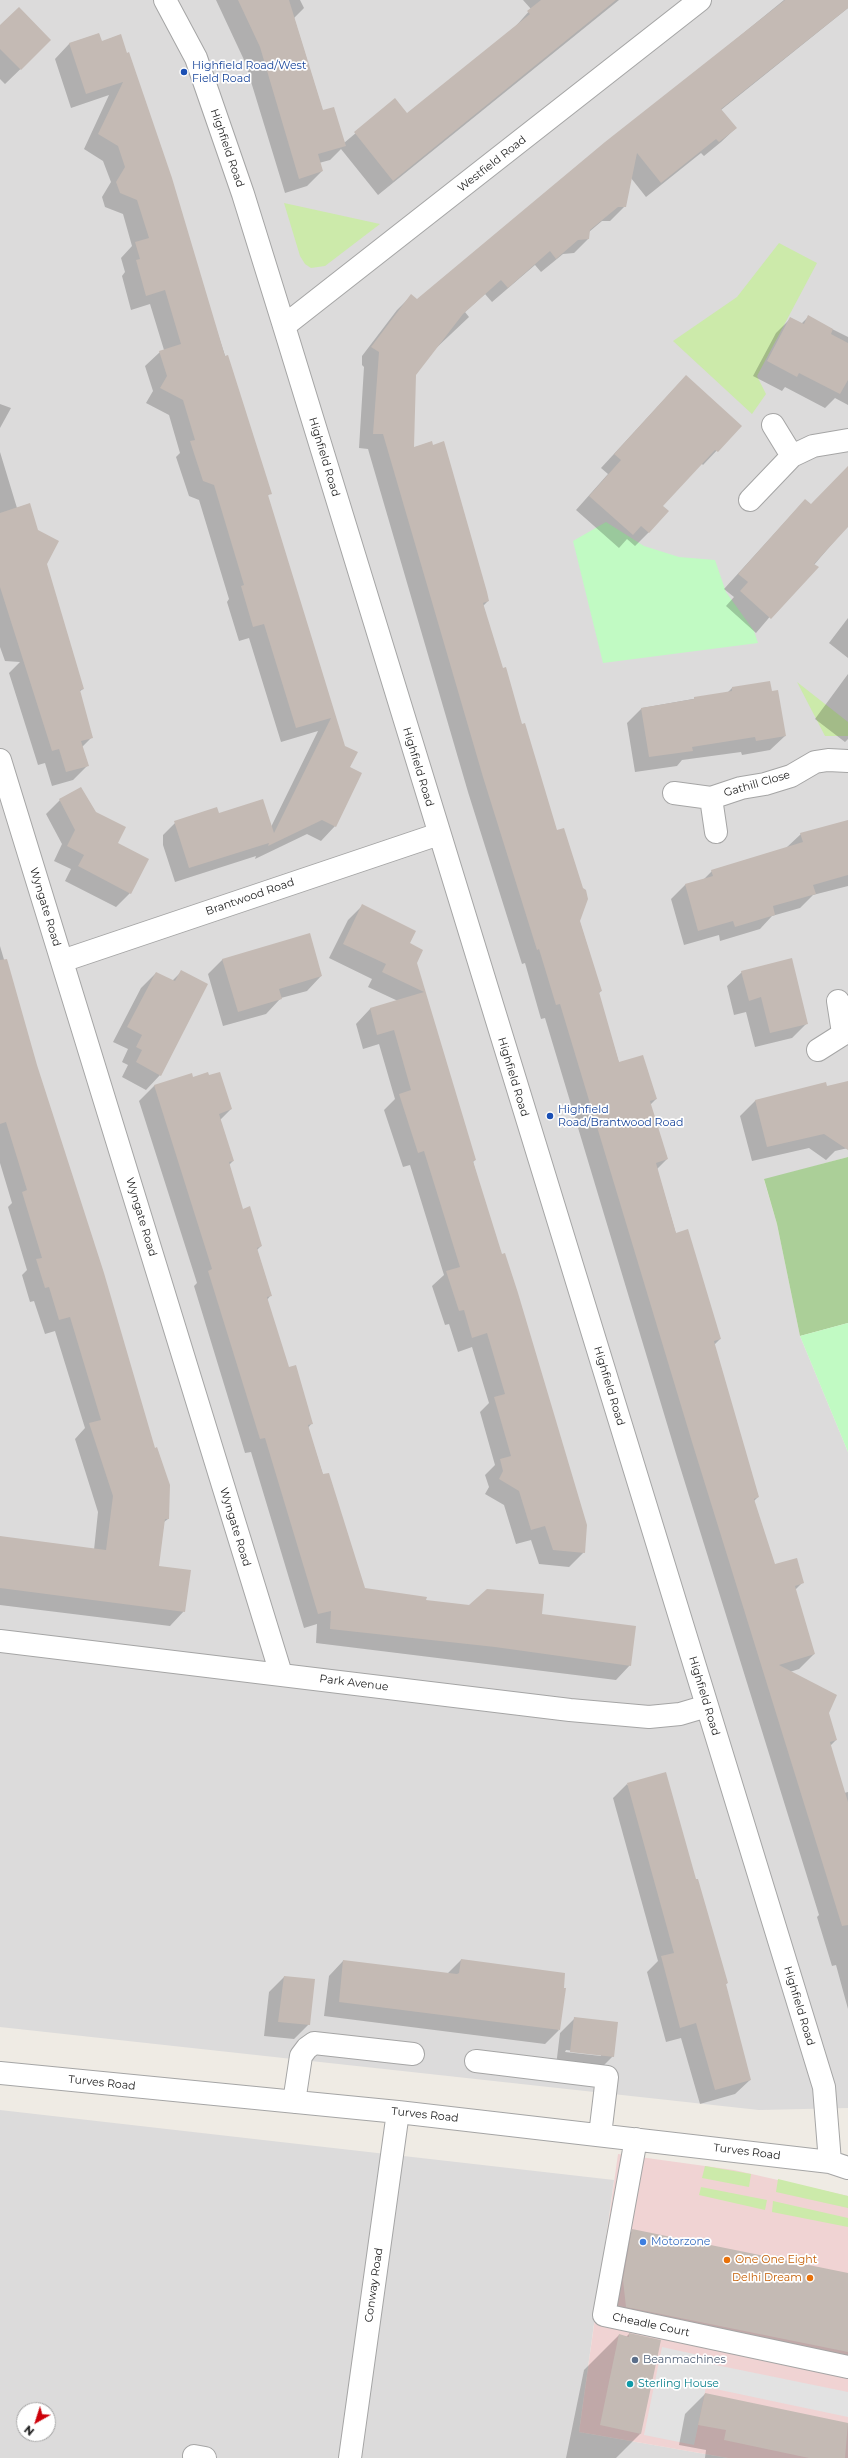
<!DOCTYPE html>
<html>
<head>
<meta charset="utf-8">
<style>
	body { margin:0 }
	#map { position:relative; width:848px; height:2458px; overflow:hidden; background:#efebe4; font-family:Montserrat,sans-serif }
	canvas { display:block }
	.north { position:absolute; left:16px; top:2402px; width:40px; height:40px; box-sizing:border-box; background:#fff; border:1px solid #a5a5a5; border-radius:50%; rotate:219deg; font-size:11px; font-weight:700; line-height:16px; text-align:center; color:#1e1e1e }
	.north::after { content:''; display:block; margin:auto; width:14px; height:18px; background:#cd0009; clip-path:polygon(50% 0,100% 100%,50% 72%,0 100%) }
</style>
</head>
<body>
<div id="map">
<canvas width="848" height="2458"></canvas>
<div class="north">N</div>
</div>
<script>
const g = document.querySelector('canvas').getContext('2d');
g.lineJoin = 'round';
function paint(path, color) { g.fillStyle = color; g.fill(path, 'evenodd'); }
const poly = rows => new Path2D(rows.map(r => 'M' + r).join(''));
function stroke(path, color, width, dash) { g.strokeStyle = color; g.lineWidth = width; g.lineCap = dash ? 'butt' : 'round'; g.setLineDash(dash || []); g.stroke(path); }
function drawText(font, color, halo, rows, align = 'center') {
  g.font = font + ' Montserrat,sans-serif'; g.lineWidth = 3.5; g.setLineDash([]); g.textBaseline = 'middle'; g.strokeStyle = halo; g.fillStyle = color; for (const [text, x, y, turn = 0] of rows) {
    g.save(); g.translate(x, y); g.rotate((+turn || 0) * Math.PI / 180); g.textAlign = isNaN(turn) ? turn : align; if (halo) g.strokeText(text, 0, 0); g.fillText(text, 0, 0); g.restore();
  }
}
paint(poly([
	[0,0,848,0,848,1157,764,1180,777,1224,800,1336,848,1452,848,2108,759,2110,0,2027],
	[0,2110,614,2180,579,2432,728,2458,0,2458],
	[24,2410,48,2410,48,2434,24,2434]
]), '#dcdbdb');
paint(poly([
	[618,2154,734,2170,848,2196,848,2458,728,2458,579,2432]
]), '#f0d3d3');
paint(poly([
	[284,203,380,224,325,266,311,268,305,264,300,256],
	[779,243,817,263,757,376,766,394,752,414,673,341,737,297],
	[797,682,848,722,848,736,825,736],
	[705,2166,751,2174,749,2187,702,2178],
	[778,2179,848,2196,848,2208,776,2192],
	[701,2187,767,2200,765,2210,699,2195],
	[773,2201,848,2218,848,2227,772,2212]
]), '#cceaaa');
paint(poly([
	[848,1157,848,1323,800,1336,777,1224,764,1179]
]), '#abcf98');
paint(poly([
	[606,522,644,546,679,557,715,560,726,592,754,631,758,643,603,663,573,541],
	[848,1323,848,1452,800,1336]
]), '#c1fac3');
paint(poly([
	[662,2347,712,2358,711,2364,848,2392,848,2417,706,2387,694,2445,644,2435]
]), '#e2e2e2');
paint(poly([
	[216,0,300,0,304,8,294,18,323,112,344,143,395,100,407,114,454,77,515,27,531,9,523,0,619,0,378,195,341,149,330,160,319,163,322,171,307,186,285,193,245,62],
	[784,0,848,0,848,8,721,110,736,128,721,142,704,156,701,153,646,197,631,178,625,206,610,221,602,221,589,232,588,239,574,253,563,254,541,272,535,265,492,302,485,294,465,312,469,317,433,351,415,375,413,448,488,601,483,606,601,991,598,994,619,1063,656,1099,650,1105,667,1159,657,1169,676,1234,720,1339,714,1345,758,1497,754,1501,774,1566,803,1582,795,1590,814,1654,799,1669,790,1672,828,1713,836,1740,830,1746,844,1793,848,1792,848,2009,836,1965,832,1966,817,1917,819,1915,677,1457,545,1018,541,1019,525,963,522,964,468,792,368,449,359,448,364,367,362,365,362,356,397,310,411,296,417,300],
	[0,27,35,55,5,84,0,79],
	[99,34,101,42,120,35,270,493,267,497,349,768,335,826,321,841,307,834,255,859,256,856,175,882,163,845,163,835,177,821,219,815,271,827,318,731,281,742,249,638,239,641,227,602,229,599,199,500,189,496,176,457,180,453,169,415,146,403,153,391,145,366,160,352,164,350,150,304,131,310,122,276,125,272,121,258,132,246,123,214,105,207,102,197,111,182,103,161,84,149,109,95,71,108,55,59,69,44],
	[808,317,848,337,848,405,835,398,825,408,785,387,782,391,753,376,776,333,791,318,801,324],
	[673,390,740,426,703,465,701,463,661,506,649,532,635,546,627,539,619,548,576,510,608,474,601,468],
	[0,404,11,408,0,428],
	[0,452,17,508,46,564,83,689,79,692,92,737,82,747,88,765,73,780,52,786,45,763,38,765,9,673,20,662,5,661,0,647],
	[848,480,848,525,756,633,726,606,734,597,724,589,805,500,811,505],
	[848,618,848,658,829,643],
	[848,674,848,739,845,742,815,719],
	[732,688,785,736,770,750,742,755,741,752,682,760,677,766,635,772,627,723,642,708,727,693],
	[60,800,96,813,116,844,130,893,116,907,65,881,71,869,54,861,62,844,46,814],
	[848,821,848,886,813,895,800,908,772,916,760,929,720,941,719,935,684,945,671,899,685,885,703,880,712,871,786,848,801,834],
	[363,905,409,944,416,963,475,1160,473,1162,584,1552,569,1567,539,1564,531,1540,516,1544,504,1505,485,1494,489,1487,485,1475,495,1465,480,1412,489,1403,472,1347,458,1352,449,1324,445,1325,432,1286,444,1275,410,1165,403,1167,384,1110,395,1099,379,1044,363,1049,356,1024,370,1009,398,1001,368,987,372,979,329,958,348,920],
	[0,946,168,1519,164,1522,158,1567,184,1611,170,1626,0,1605,0,1537,94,1550,98,1512,75,1439,85,1428,55,1331,45,1334,34,1301,30,1302,22,1275,27,1270,8,1207,12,1203,0,1163],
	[223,959,321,976,307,991,281,998,266,1014,223,1026,208,974],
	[181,972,160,1075,146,1090,122,1077,128,1065,122,1062,128,1049,113,1042,141,988,156,973,172,981],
	[742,972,807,1023,792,1038,755,1047,746,1012,734,1015,727,986],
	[191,1075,192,1079,231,1109,220,1120,233,1161,229,1165,242,1210,261,1246,257,1250,271,1295,267,1300,288,1368,312,1423,308,1428,323,1475,364,1589,425,1601,540,1615,630,1665,616,1680,316,1643,317,1624,304,1628,251,1452,245,1453,194,1286,197,1283,139,1101,154,1086],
	[848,1082,848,1148,835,1151,826,1160,809,1148,752,1161,740,1116,755,1101,825,1084,826,1087],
	[627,1784,695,1880,727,1983,725,1985,750,2080,735,2094,700,2104,681,2038,666,2042,647,1972,658,1961,613,1798],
	[461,1960,559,2030,545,2044,324,2016,329,1976,343,1961,447,1974],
	[284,1977,309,2024,294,2039,264,2036,269,1992],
	[575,2018,613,2056,598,2071,556,2066,560,2033],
	[566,2050,601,2054,601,2056,565,2052],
	[633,2230,848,2275,848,2377,606,2327,603,2301,613,2250],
	[629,2334,640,2434,616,2458,566,2458,584,2370,619,2335,626,2337],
	[705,2394,848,2424,848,2458,705,2458,706,2450,679,2445,685,2414]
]), '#0003');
paint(poly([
	[238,0,289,0,323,110,334,107,346,146,318,154,323,171,299,179,260,47],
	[541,0,616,0,393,181,354,132,395,98,407,113,530,14,527,11],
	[785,0,848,0,848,8,721,109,737,128,719,142,716,139,661,183,637,153,626,207,618,207,590,230,589,239,578,240,556,259,550,251,508,288,501,280,463,314,416,375,414,447,432,441,433,445,444,441,487,592,489,601,483,603,503,668,506,667,522,724,525,723,557,830,564,828,583,888,586,890,588,899,580,921,602,991,599,992,619,1062,643,1055,657,1099,650,1101,668,1159,656,1163,676,1233,688,1229,721,1339,714,1341,759,1497,754,1499,775,1564,797,1558,804,1583,795,1586,815,1654,779,1665,837,1695,829,1713,837,1740,830,1742,848,1802,848,1925,842,1926,692,1442,560,1004,556,1005,539,949,537,950,483,777,383,434,373,434,379,352,371,347,411,294,417,299,605,142],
	[19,7,51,40,21,70,0,49,0,25],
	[99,33,102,41,121,34,127,53,129,52,172,178,225,356,228,355,272,494,268,495,345,746,358,752,350,767,362,773,336,827,322,820,268,846,269,843,189,868,174,821,217,807,219,813,263,799,274,833,331,718,296,728,264,624,253,627,241,586,244,585,214,485,203,481,190,441,195,440,183,400,160,388,167,376,159,351,181,344,165,290,146,296,136,260,140,259,135,242,149,238,137,200,120,193,116,182,125,167,118,146,98,134,123,82,86,94,69,43],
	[808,315,833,329,831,334,848,343,848,380,840,394,799,373,797,377,767,361,790,317,804,324],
	[686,375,742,426,718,452,715,450,663,506,669,511,649,533,641,526,633,535,589,496,621,460,614,454],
	[848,466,848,527,814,564,819,567,771,619,740,591,748,582,738,574,805,499,811,504],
	[30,503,38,530,59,541,47,564,84,689,80,690,93,738,81,741,89,766,66,772,59,749,52,751,0,587,0,513],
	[770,681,772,691,778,690,786,736,756,741,755,737,692,747,693,751,649,757,641,708,694,699,694,697,732,691,732,687],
	[81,787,96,812,126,827,118,843,149,859,131,894,78,866,84,855,67,846,75,830,59,799],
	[848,820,848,875,813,885,816,894,773,906,775,915,735,927,733,921,698,931,685,884,713,876,711,870,803,842,800,833],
	[362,904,416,931,410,943,423,950,417,963,476,1160,473,1161,502,1254,505,1253,518,1293,587,1525,585,1553,553,1550,545,1526,531,1530,519,1491,499,1479,503,1471,500,1459,511,1456,494,1397,505,1394,487,1333,472,1338,464,1310,459,1311,446,1271,460,1267,424,1151,418,1153,399,1094,411,1090,394,1030,377,1035,370,1008,424,992,382,972,386,964,343,944],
	[310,933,322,976,279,989,282,999,238,1012,222,959],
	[792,958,808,1024,770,1033,761,997,749,1001,741,971],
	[7,959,37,1065,104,1273,155,1448,157,1447,170,1485,169,1519,165,1519,159,1566,191,1570,185,1612,0,1588,0,1536,106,1550,113,1496,89,1423,101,1420,70,1317,59,1320,49,1287,45,1288,36,1259,42,1258,22,1192,27,1190,6,1122,0,1124,0,960],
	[181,970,208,984,161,1076,136,1062,142,1050,136,1047,142,1035,127,1027,156,972,175,981],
	[208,1072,209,1075,220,1072,232,1109,219,1114,234,1161,229,1162,243,1209,250,1206,262,1246,257,1248,272,1296,267,1297,289,1367,296,1365,313,1424,308,1425,323,1474,329,1473,365,1588,427,1597,426,1600,469,1605,487,1589,544,1594,542,1614,636,1626,631,1666,495,1647,330,1629,331,1611,318,1614,265,1438,260,1439,208,1271,212,1269,154,1085,192,1073,193,1077],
	[848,1081,848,1150,824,1134,767,1147,755,1100,826,1082,827,1086],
	[666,1772,696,1879,698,1879,728,1983,726,1984,751,2080,715,2090,696,2023,680,2028,661,1956,674,1953,627,1783],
	[461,1959,565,1973,564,1988,566,1988,560,2030,339,2002,343,1960,457,1974,459,1973],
	[284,1976,315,1979,310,2025,278,2022],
	[574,2017,618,2022,614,2057,570,2052],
	[632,2229,848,2273,848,2352,626,2307,623,2280],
	[629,2333,661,2340,641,2434,600,2425,619,2334,629,2337],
	[705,2393,848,2423,845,2458,809,2458,724,2440,726,2430,698,2425]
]), '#c4bab4');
const minor = poly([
	[165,0,196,58,243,194,284,326,824,2087,830,2162],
	[284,326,700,0],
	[773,425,792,456],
	[750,500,792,456,813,446,848,440],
	[0,760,281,1674],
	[674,793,711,798,741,788,765,784,791,776,815,762,828,760,848,761],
	[711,798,716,832],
	[62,961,439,834],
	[838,1001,843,1033],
	[818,1050,848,1031],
	[0,1641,570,1710,649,1717,680,1714,707,1706],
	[476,2061,607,2077,600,2135],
	[0,2073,398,2112,830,2162,848,2168],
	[294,2102,301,2056,307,2048,314,2043,413,2054],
	[636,2139,604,2315,848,2367],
	[194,2456,205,2458],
	[350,2458,398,2112]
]);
stroke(minor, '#a5a5a5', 24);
stroke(minor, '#fff', 22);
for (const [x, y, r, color] of [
	[184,72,4,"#1a4fb4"],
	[550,1116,4,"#1a4fb4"],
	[643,2242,4,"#3f7fe0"],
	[727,2260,4,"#e8710a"],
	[810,2278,4,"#e8710a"],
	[635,2360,4,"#5c6f8a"],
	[630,2384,4,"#0f9aa8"]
]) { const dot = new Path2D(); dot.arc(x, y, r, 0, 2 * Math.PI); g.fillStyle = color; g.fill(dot); stroke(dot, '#fff', 1.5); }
drawText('11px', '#164399', '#fff', [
	["Highfield Road/West",192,66],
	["Field Road",192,79],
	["Highfield",558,1110],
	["Road/Brantwood Road",558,1123]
], 'left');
drawText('11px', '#1e1e1e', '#fff', [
	["Highfield Road",227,148,71],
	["Westfield Road",492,164,-38],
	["Highfield Road",324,457,73],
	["Highfield Road",418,767,73],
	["Gathill Close",757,784,-16],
	["Brantwood Road",250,897,-19],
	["Wyngate Road",45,907,73],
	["Highfield Road",513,1077,73],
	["Wyngate Road",141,1217,73],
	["Highfield Road",609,1386,73],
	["Wyngate Road",235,1527,73],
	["Park Avenue",354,1683,7],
	["Highfield Road",704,1696,73],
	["Highfield Road",799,2006,73],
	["Turves Road",102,2083,6],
	["Turves Road",425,2115,6],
	["Turves Road",747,2152,7],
	["Conway Road",374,2285,-82],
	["Cheadle Court",651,2325,12]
]);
drawText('11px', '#366cbe', '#fff', [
	["Motorzone",651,2242]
], 'left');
drawText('11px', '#c56008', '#fff', [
	["One One Eight",735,2260],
	["Delhi Dream",802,2278,"right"]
], 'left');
drawText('11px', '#4e5e75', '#fff', [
	["Beanmachines",643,2360]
], 'left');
drawText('11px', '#0d838f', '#fff', [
	["Sterling House",638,2384]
], 'left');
</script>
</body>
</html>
